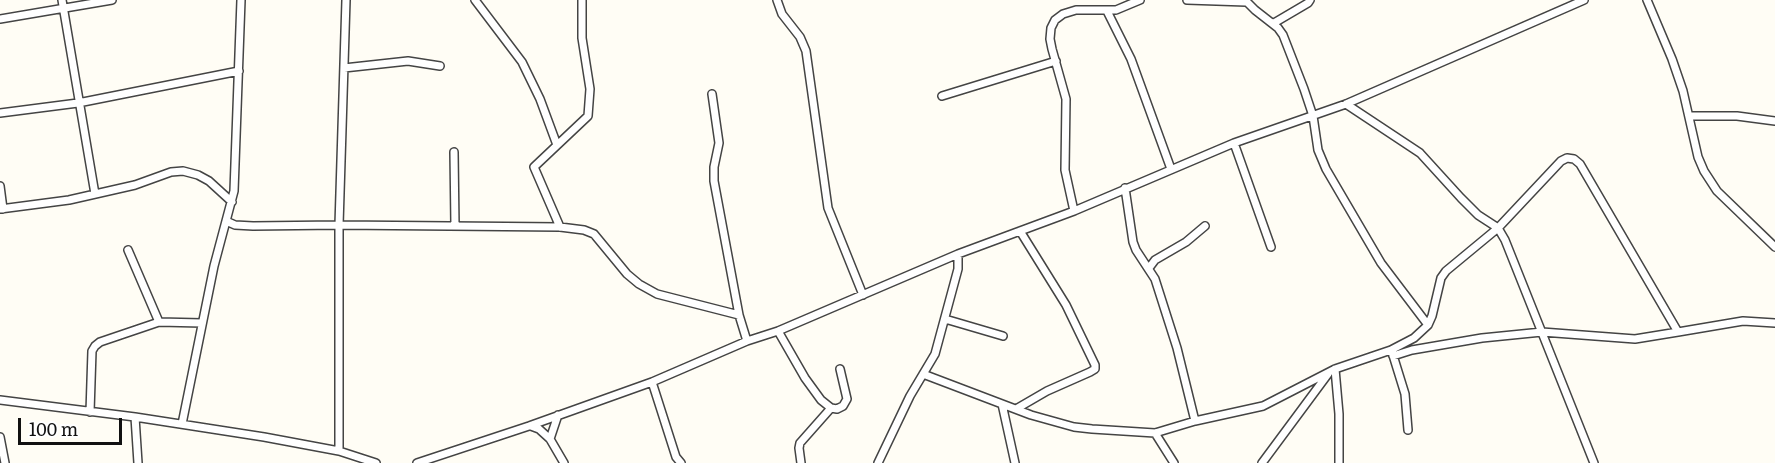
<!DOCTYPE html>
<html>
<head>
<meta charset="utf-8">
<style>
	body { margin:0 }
	#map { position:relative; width:1775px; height:463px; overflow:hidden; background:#fffdf5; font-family:Literata,serif }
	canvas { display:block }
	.scale { position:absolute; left:18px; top:418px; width:104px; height:27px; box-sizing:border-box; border:3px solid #111; border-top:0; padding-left:8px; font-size:18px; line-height:21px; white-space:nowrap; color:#111; -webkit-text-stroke:4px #fff; paint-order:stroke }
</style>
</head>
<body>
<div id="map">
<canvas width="1775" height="463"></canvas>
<div class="scale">100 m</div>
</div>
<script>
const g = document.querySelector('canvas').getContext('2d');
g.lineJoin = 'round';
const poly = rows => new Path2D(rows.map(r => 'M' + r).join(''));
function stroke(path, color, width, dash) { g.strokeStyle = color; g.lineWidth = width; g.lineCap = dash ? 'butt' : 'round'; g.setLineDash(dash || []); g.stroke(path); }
const minor = poly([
	[62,0,95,194],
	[475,0,522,62,540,99,557,145],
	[777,0,782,14,800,37,806,51,828,208,863,295],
	[1187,0,1246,2],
	[1245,0,1255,10,1278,28,1283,35,1304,89,1313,116,1318,150,1326,169,1381,263,1428,325],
	[1647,0,1672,59,1683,91,1698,157,1704,171,1717,191,1775,247],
	[1107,11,1131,59,1171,169],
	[0,19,112,0],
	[1274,23,1308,3,1310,0],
	[344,68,408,61,440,66],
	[712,94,719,143,714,167,714,181,739,315],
	[942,96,1056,61],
	[1346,104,1420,153,1461,198,1478,215,1498,228,1505,240,1594,463],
	[0,113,78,103,239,71],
	[1690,116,1737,116,1775,121],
	[1234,143,1271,247],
	[454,152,455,226],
	[0,186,3,209],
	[1125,188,1133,242,1136,250,1155,279,1177,348,1195,421],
	[0,209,69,200,135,185,171,172,183,171,198,175,209,181,232,202],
	[1074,211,1065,170,1066,99,1052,49,1050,39,1051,28,1055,20,1063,14,1076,10,1116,10,1140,0],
	[226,221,235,225,253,226,339,225,560,227,584,230,594,234,627,274,639,284,657,294,739,315,747,341],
	[560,227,534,167,588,116,590,89,582,38,582,0],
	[128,250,159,322,202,323],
	[1149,268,1155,260,1186,242,1205,226],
	[945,319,1003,336],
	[778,331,805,378,821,400,831,408,837,409,843,406,847,399,840,369],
	[1392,352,1405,394,1408,430],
	[1393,356,1412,350,1482,338,1542,332,1635,339,1678,332],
	[1335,369,1339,414,1339,463],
	[923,374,1031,415,1074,427,1092,429,1155,433,1195,421,1263,406,1335,369,1391,350,1414,338,1428,325,1432,316,1441,278,1446,271,1498,228,1561,161,1567,158,1574,159,1580,164,1678,332,1743,321,1775,323],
	[652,382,676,457,681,463],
	[0,400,135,417,264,437,339,451,376,463],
	[1002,404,1015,463],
	[1016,409,1047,391,1090,372,1095,369,1095,365,1066,305,1020,231],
	[90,412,92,351,95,346,100,342,159,322],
	[135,417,138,463],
	[182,424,214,266,234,191,241,0],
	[531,426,539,429,550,439,564,463],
	[1155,433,1174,463],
	[0,437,5,463],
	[550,439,558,415],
	[339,451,339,225,346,0],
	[417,463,529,426,652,382,747,341,778,331,958,254,1074,211,1234,143,1346,104,1584,0],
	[801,463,799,448,800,443,831,408],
	[878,463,910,396,935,354,958,269,958,254],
	[1262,463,1328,374]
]);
stroke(minor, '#444', 10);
stroke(minor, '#fff', 7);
</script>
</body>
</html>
